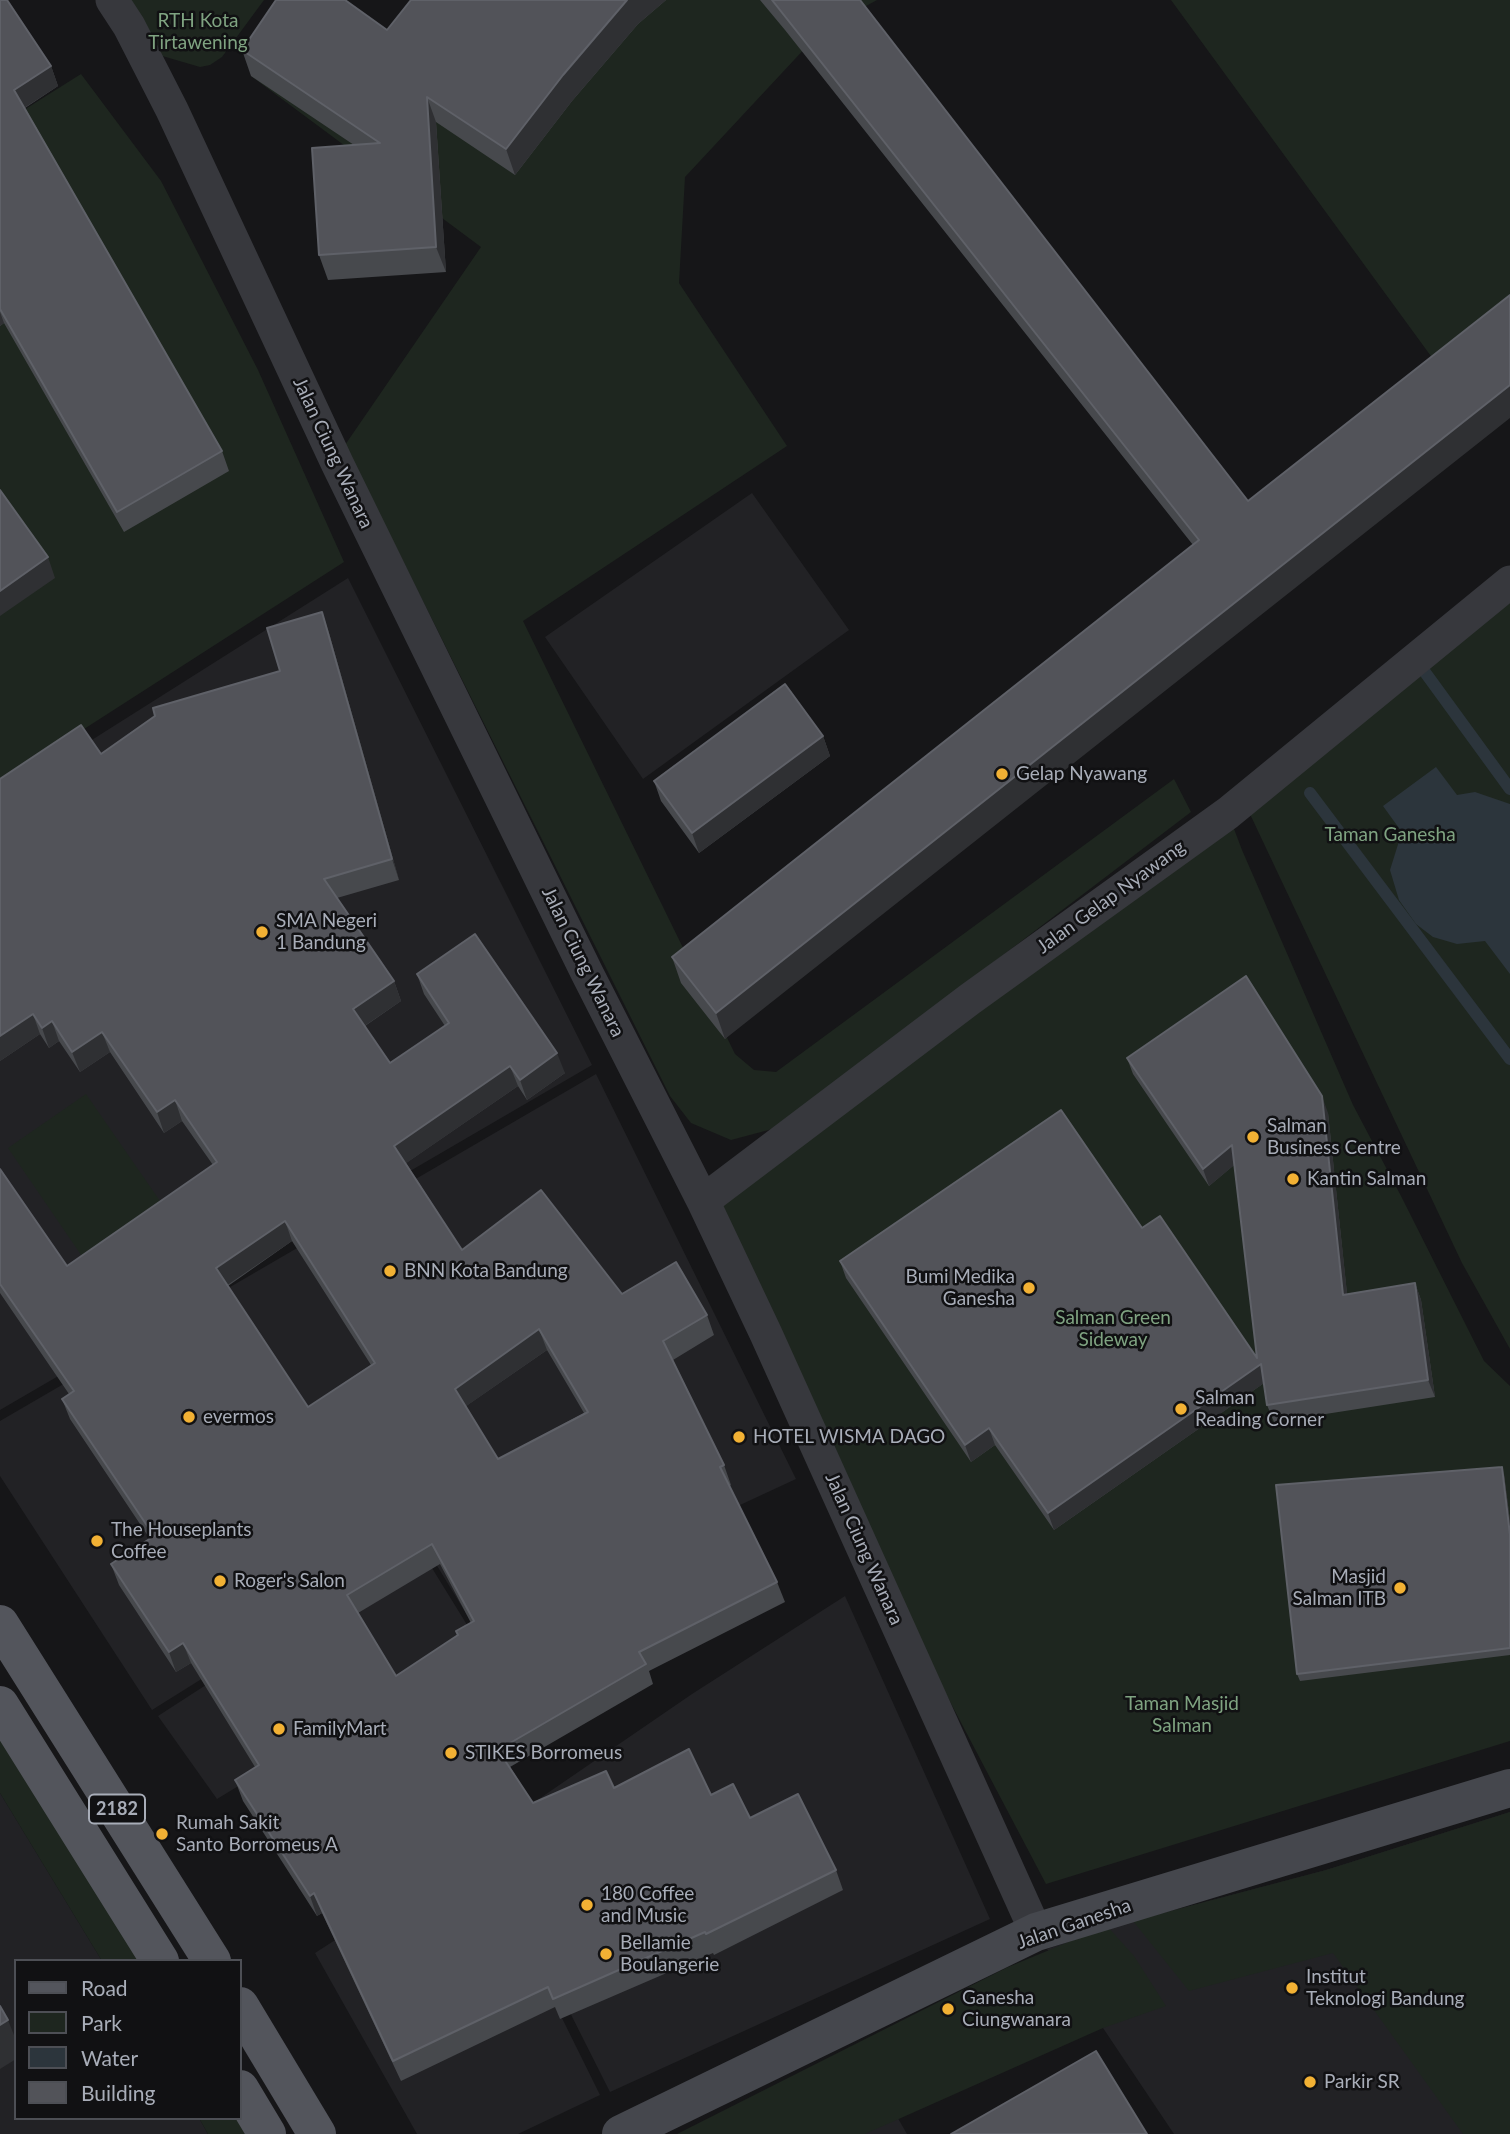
<!DOCTYPE html>
<html>
<head>
<meta charset="utf-8">
<style>
	body { margin:0 }
	#map { position:relative; width:1510px; height:2134px; overflow:hidden; background:#161618; font-family:Lato,sans-serif }
	canvas { display:block }
	.legend { position:absolute; left:14px; top:1959px; width:228px; height:161px; box-sizing:border-box; background:#111113; border:2px solid #4d4f55; margin:0; padding:9px 12px; list-style:none; font-size:21px; color:#a8adb8 }
	.legend li { display:flex; align-items:center; gap:14px; height:35px }
	.legend b { width:35px; border:2px solid #4d4f55 }
</style>
</head>
<body>
<div id="map">
<canvas width="1510" height="2134"></canvas>
<ul class="legend">
<li><b style="height:9px;background:#53555c"></b>Road</li>
<li><b style="height:19px;background:#1e261f"></b>Park</li>
<li><b style="height:19px;background:#2c353c"></b>Water</li>
<li><b style="height:19px;background:#525359"></b>Building</li>
</ul>
</div>
<script>
const g = document.querySelector('canvas').getContext('2d');
g.lineJoin = 'round';
function paint(path, color) { g.fillStyle = color; g.fill(path, 'evenodd'); }
const poly = rows => new Path2D(rows.map(r => 'M' + r).join(''));
function stroke(path, color, width, dash) { g.strokeStyle = color; g.lineWidth = width; g.lineCap = dash ? 'butt' : 'round'; g.setLineDash(dash || []); g.stroke(path); }
function drawText(font, color, halo, rows, align = 'center') {
  g.font = font + ' Lato,sans-serif'; g.lineWidth = 5; g.setLineDash([]); g.textBaseline = 'middle'; g.strokeStyle = halo; g.fillStyle = color; for (const [text, x, y, turn = 0] of rows) {
    g.save(); g.translate(x, y); g.rotate((+turn || 0) * Math.PI / 180); g.textAlign = isNaN(turn) ? turn : align; if (halo) g.strokeText(text, 0, 0); g.fillText(text, 0, 0); g.restore();
  }
}
paint(poly([
	[752,493,849,630,643,779,545,637],
	[348,578,592,1065,0,1410,0,798],
	[596,1074,796,1479,600,1570,481,1638,422,1541,152,1710,0,1476,0,1421],
	[419,1547,477,1641,217,1799,158,1716],
	[845,1596,990,1919,610,2092,482,1838,692,1694],
	[0,1793,102,1961,16,1961,16,2118,199,2118,208,2134,0,2134],
	[1510,1812,1510,2134,1174,2134,1103,2028,1047,1949,1133,1921,1326,1870],
	[478,1848,600,2095,518,2134,417,2134,315,1953],
	[892,2108,907,2134,836,2134]
]), '#222225');
paint(poly([
	[129,0,264,0,222,57,210,65,200,67,159,55],
	[303,0,379,44,413,0,877,0,822,30,685,177,679,283,787,446,523,621,735,1054,754,1070,776,1072,1174,779,1191,812,776,1128,731,1140,691,1123,670,1096,345,445,481,247,251,76],
	[1171,0,1510,0,1510,382,1471,411],
	[81,74,161,181,258,370,344,562,0,783,0,125],
	[1510,601,1510,1349,1462,1263,1249,812],
	[1228,813,1242,850,1353,1105,1401,1196,1484,1361,1510,1386,1510,1741,1046,1884,826,1466,703,1201],
	[86,1094,169,1214,90,1268,8,1148],
	[0,1734,155,1961,102,1961,0,1793],
	[1510,1812,1510,2134,1463,2134,1333,1953,1189,1991,1133,1921,1326,1870],
	[1107,1926,1134,1956,1166,2006,1103,2028,865,2134,677,2134,1006,1968],
	[199,2118,240,2118,263,2134,208,2134]
]), '#1e261f');
paint(poly([
	[1436,767,1457,795,1475,792,1510,804,1510,974,1485,941,1457,944,1433,937,1416,924,1399,900,1390,870,1400,838,1404,835,1383,806]
]), '#2c353c');
stroke(poly([
	[1419,664,1510,789],
	[1310,793,1510,1059]
]), '#2c353c', 12);
stroke(poly([
	[112,0,129,26,172,110,337,463,587,973,703,1201,766,1334,1036,1932],
	[703,1201,970,999,1228,813,1510,582]
]), '#37383d', 33);
stroke(poly([
	[621,2134,1036,1932,1510,1788]
]), '#45474d', 38);
stroke(poly([
	[0,1624,212,1961],
	[0,1705,160,1961],
	[240,2006,317,2134],
	[240,2089,267,2134]
]), '#53555c', 38);
paint(poly([
	[0,0,51,66,58,86,25,108,222,451,229,471,124,532,4,323,0,326],
	[411,0,666,0,638,24,572,101,515,175,436,122,446,272,328,280,319,255,354,145,251,76,242,50,387,30],
	[760,0,860,0,1248,501,725,1039,681,983,672,957,1193,545,785,30],
	[322,612,329,633,399,880,337,898,394,981,401,1001,365,1026,390,1063,445,1026,424,994,417,974,565,1073,527,1100,518,1086,406,1163,462,1250,622,1294,707,1315,714,1335,673,1360,724,1465,731,1485,729,1486,777,1582,785,1602,649,1671,653,1684,510,1767,533,1803,614,1788,711,1795,836,1870,843,1890,714,1955,713,1953,560,2019,555,2007,401,2081,322,1913,317,1916,243,1801,235,1780,255,1767,191,1663,176,1672,119,1585,111,1564,150,1539,70,1419,62,1399,69,1394,0,1293,0,1169,67,1266,213,1165,182,1121,164,1133,110,1052,80,1072,59,1041,49,1048,40,1034,0,1061,0,779,101,754,280,671],
	[292,1241,371,1365,308,1407,228,1286],
	[547,1350,584,1413,498,1459,466,1406],
	[440,1564,471,1623,456,1631,458,1635,396,1676,358,1613],
	[823,736,830,756,699,853,661,801,654,781],
	[1127,1058,1328,1113,1347,1294,1415,1283,1421,1300,1435,1397,1274,1422,1267,1405,1264,1383,1054,1530,995,1445,971,1462,846,1278,840,1261,1257,1358,1234,1165,1209,1186,1133,1074],
	[1504,1474,1510,1521,1510,1655,1300,1681,1297,1674]
]), '#47494d');
paint(poly([
	[627,0,666,0,638,24,572,101,515,175,506,149,563,75],
	[51,66,58,86,21,110,14,90],
	[427,97,436,122,446,272,436,247],
	[0,312,4,323,0,326],
	[1510,385,1510,418,725,1039,716,1013],
	[48,557,55,578,0,616,0,591],
	[322,612,329,633,399,880,392,859],
	[823,736,830,756,699,853,692,833],
	[394,981,401,1001,360,1029,353,1009],
	[33,1014,40,1034,0,1061,0,1036],
	[52,1021,59,1041,49,1048,42,1028],
	[102,1032,110,1052,80,1072,72,1052],
	[557,1053,565,1073,527,1100,520,1080],
	[510,1066,518,1086,402,1166,394,1146],
	[1322,1096,1328,1113,1349,1312,1343,1295],
	[175,1100,182,1121,164,1133,157,1112],
	[1232,1145,1238,1162,1209,1186,1203,1169],
	[285,1221,292,1241,223,1288,216,1268],
	[1415,1283,1421,1300,1435,1397,1428,1380],
	[539,1329,547,1350,462,1409,455,1389],
	[1261,1364,1267,1381,1054,1530,1048,1513],
	[989,1428,995,1445,971,1462,965,1445],
	[1502,1467,1504,1474,1510,1521,1510,1535],
	[183,1643,191,1663,176,1672,169,1652],
	[314,1893,322,1913,317,1916,310,1896],
	[8,2020,16,2040,16,2059,0,2069,0,2025]
]), '#2f3033');
const building = poly([
	[0,0,7,0,51,66,14,90,222,451,117,512,0,309,0,0],
	[276,0,345,0,387,30,411,0,627,0,563,75,506,149,427,97,436,247,319,255,312,148,380,143,242,50,276,0],
	[772,0,860,0,1248,501,1510,295,1510,385,716,1013,672,957,1199,540,772,0],
	[0,490,48,557,0,591,0,490],
	[322,612,392,859,324,879,394,981,353,1009,390,1063,449,1023,417,974,475,934,557,1053,520,1080,510,1066,394,1146,462,1250,541,1190,622,1294,676,1262,707,1315,663,1341,724,1465,720,1467,777,1582,639,1652,646,1664,498,1750,533,1803,606,1771,614,1788,689,1749,711,1795,733,1784,750,1818,798,1794,836,1870,706,1934,705,1932,553,1999,548,1987,393,2061,314,1893,310,1896,235,1780,259,1765,183,1643,169,1652,111,1564,154,1536,62,1399,74,1391,0,1284,0,1169,67,1266,217,1162,175,1100,157,1112,102,1032,72,1052,52,1021,42,1028,33,1014,0,1036,0,779,81,725,101,754,155,716,153,708,280,671,267,628,322,612],
	[285,1221,375,1363,308,1407,216,1268,285,1221],
	[539,1329,588,1412,498,1459,455,1389,539,1329],
	[432,1544,474,1621,456,1631,458,1635,396,1676,347,1595,432,1544],
	[785,684,823,736,692,833,654,781,785,684],
	[1246,976,1322,1096,1343,1295,1415,1283,1428,1380,1267,1405,1261,1364,1048,1513,989,1428,965,1445,840,1261,1061,1110,1142,1228,1160,1216,1257,1358,1232,1145,1203,1169,1127,1058,1246,976],
	[1502,1467,1510,1535,1510,1648,1297,1674,1276,1485,1502,1467],
	[0,2006,8,2020,0,2025,0,2006],
	[1096,2051,1147,2134,951,2134,1096,2051]
]);
paint(building, '#525359');
stroke(building, '#5f6168', 2);
for (const [x, y, r, color] of [
	[1002,774,7,"#f2b134"],
	[262,932,7,"#f2b134"],
	[1253,1137,7,"#f2b134"],
	[1293,1179,7,"#f2b134"],
	[390,1271,7,"#f2b134"],
	[1029,1288,7,"#f2b134"],
	[1181,1409,7,"#f2b134"],
	[189,1417,7,"#f2b134"],
	[739,1437,7,"#f2b134"],
	[97,1541,7,"#f2b134"],
	[220,1581,7,"#f2b134"],
	[1400,1588,7,"#f2b134"],
	[279,1729,7,"#f2b134"],
	[451,1753,7,"#f2b134"],
	[162,1834,7,"#f2b134"],
	[587,1905,7,"#f2b134"],
	[606,1954,7,"#f2b134"],
	[1292,1988,7,"#f2b134"],
	[948,2009,7,"#f2b134"],
	[1310,2082,7,"#f2b134"]
]) { const dot = new Path2D(); dot.arc(x, y, r, 0, 2 * Math.PI); g.fillStyle = color; g.fill(dot); stroke(dot, '#111113', 2.5); }
for (const [x, y, w] of [
	[117,1809,56]
]) { const box = new Path2D(); box.roundRect(x - w / 2, y - 14.5, w, 29, 5); g.fillStyle = '#111113'; g.fill(box); stroke(box, '#a8adb8', 2); }
drawText('bold 18px', '#a8adb8', null, [
	["2182",117,1809]
]);
drawText('19px', '#7fa381', '#111113', [
	["RTH Kota",198,21],
	["Tirtawening",198,43],
	["Taman Ganesha",1390,835],
	["Salman Green",1113,1318],
	["Sideway",1113,1340],
	["Taman Masjid",1182,1704],
	["Salman",1182,1726]
]);
drawText('19px', '#a8adb8', '#111113', [
	["Jalan Ciung Wanara",333,453,65],
	["Jalan Gelap Nyawang",1111,897,-36],
	["Jalan Ciung Wanara",583,962,64],
	["Jalan Ciung Wanara",864,1549,66],
	["Jalan Ganesha",1074,1924,-19]
]);
drawText('19px', '#a8adb8', '#111113', [
	["Gelap Nyawang",1016,774],
	["SMA Negeri",276,921],
	["1 Bandung",276,943],
	["Salman",1267,1126],
	["Business Centre",1267,1148],
	["Kantin Salman",1307,1179],
	["BNN Kota Bandung",404,1271],
	["Bumi Medika",1015,1277,"right"],
	["Ganesha",1015,1299,"right"],
	["Salman",1195,1398],
	["Reading Corner",1195,1420],
	["evermos",203,1417],
	["HOTEL WISMA DAGO",753,1437],
	["The Houseplants",111,1530],
	["Coffee",111,1552],
	["Masjid",1386,1577,"right"],
	["Salman ITB",1386,1599,"right"],
	["Roger's Salon",234,1581],
	["FamilyMart",293,1729],
	["STIKES Borromeus",465,1753],
	["Rumah Sakit",176,1823],
	["Santo Borromeus A",176,1845],
	["180 Coffee",601,1894],
	["and Music",601,1916],
	["Bellamie",620,1943],
	["Boulangerie",620,1965],
	["Institut",1306,1977],
	["Teknologi Bandung",1306,1999],
	["Ganesha",962,1998],
	["Ciungwanara",962,2020],
	["Parkir SR",1324,2082]
], 'left');
</script>
</body>
</html>
